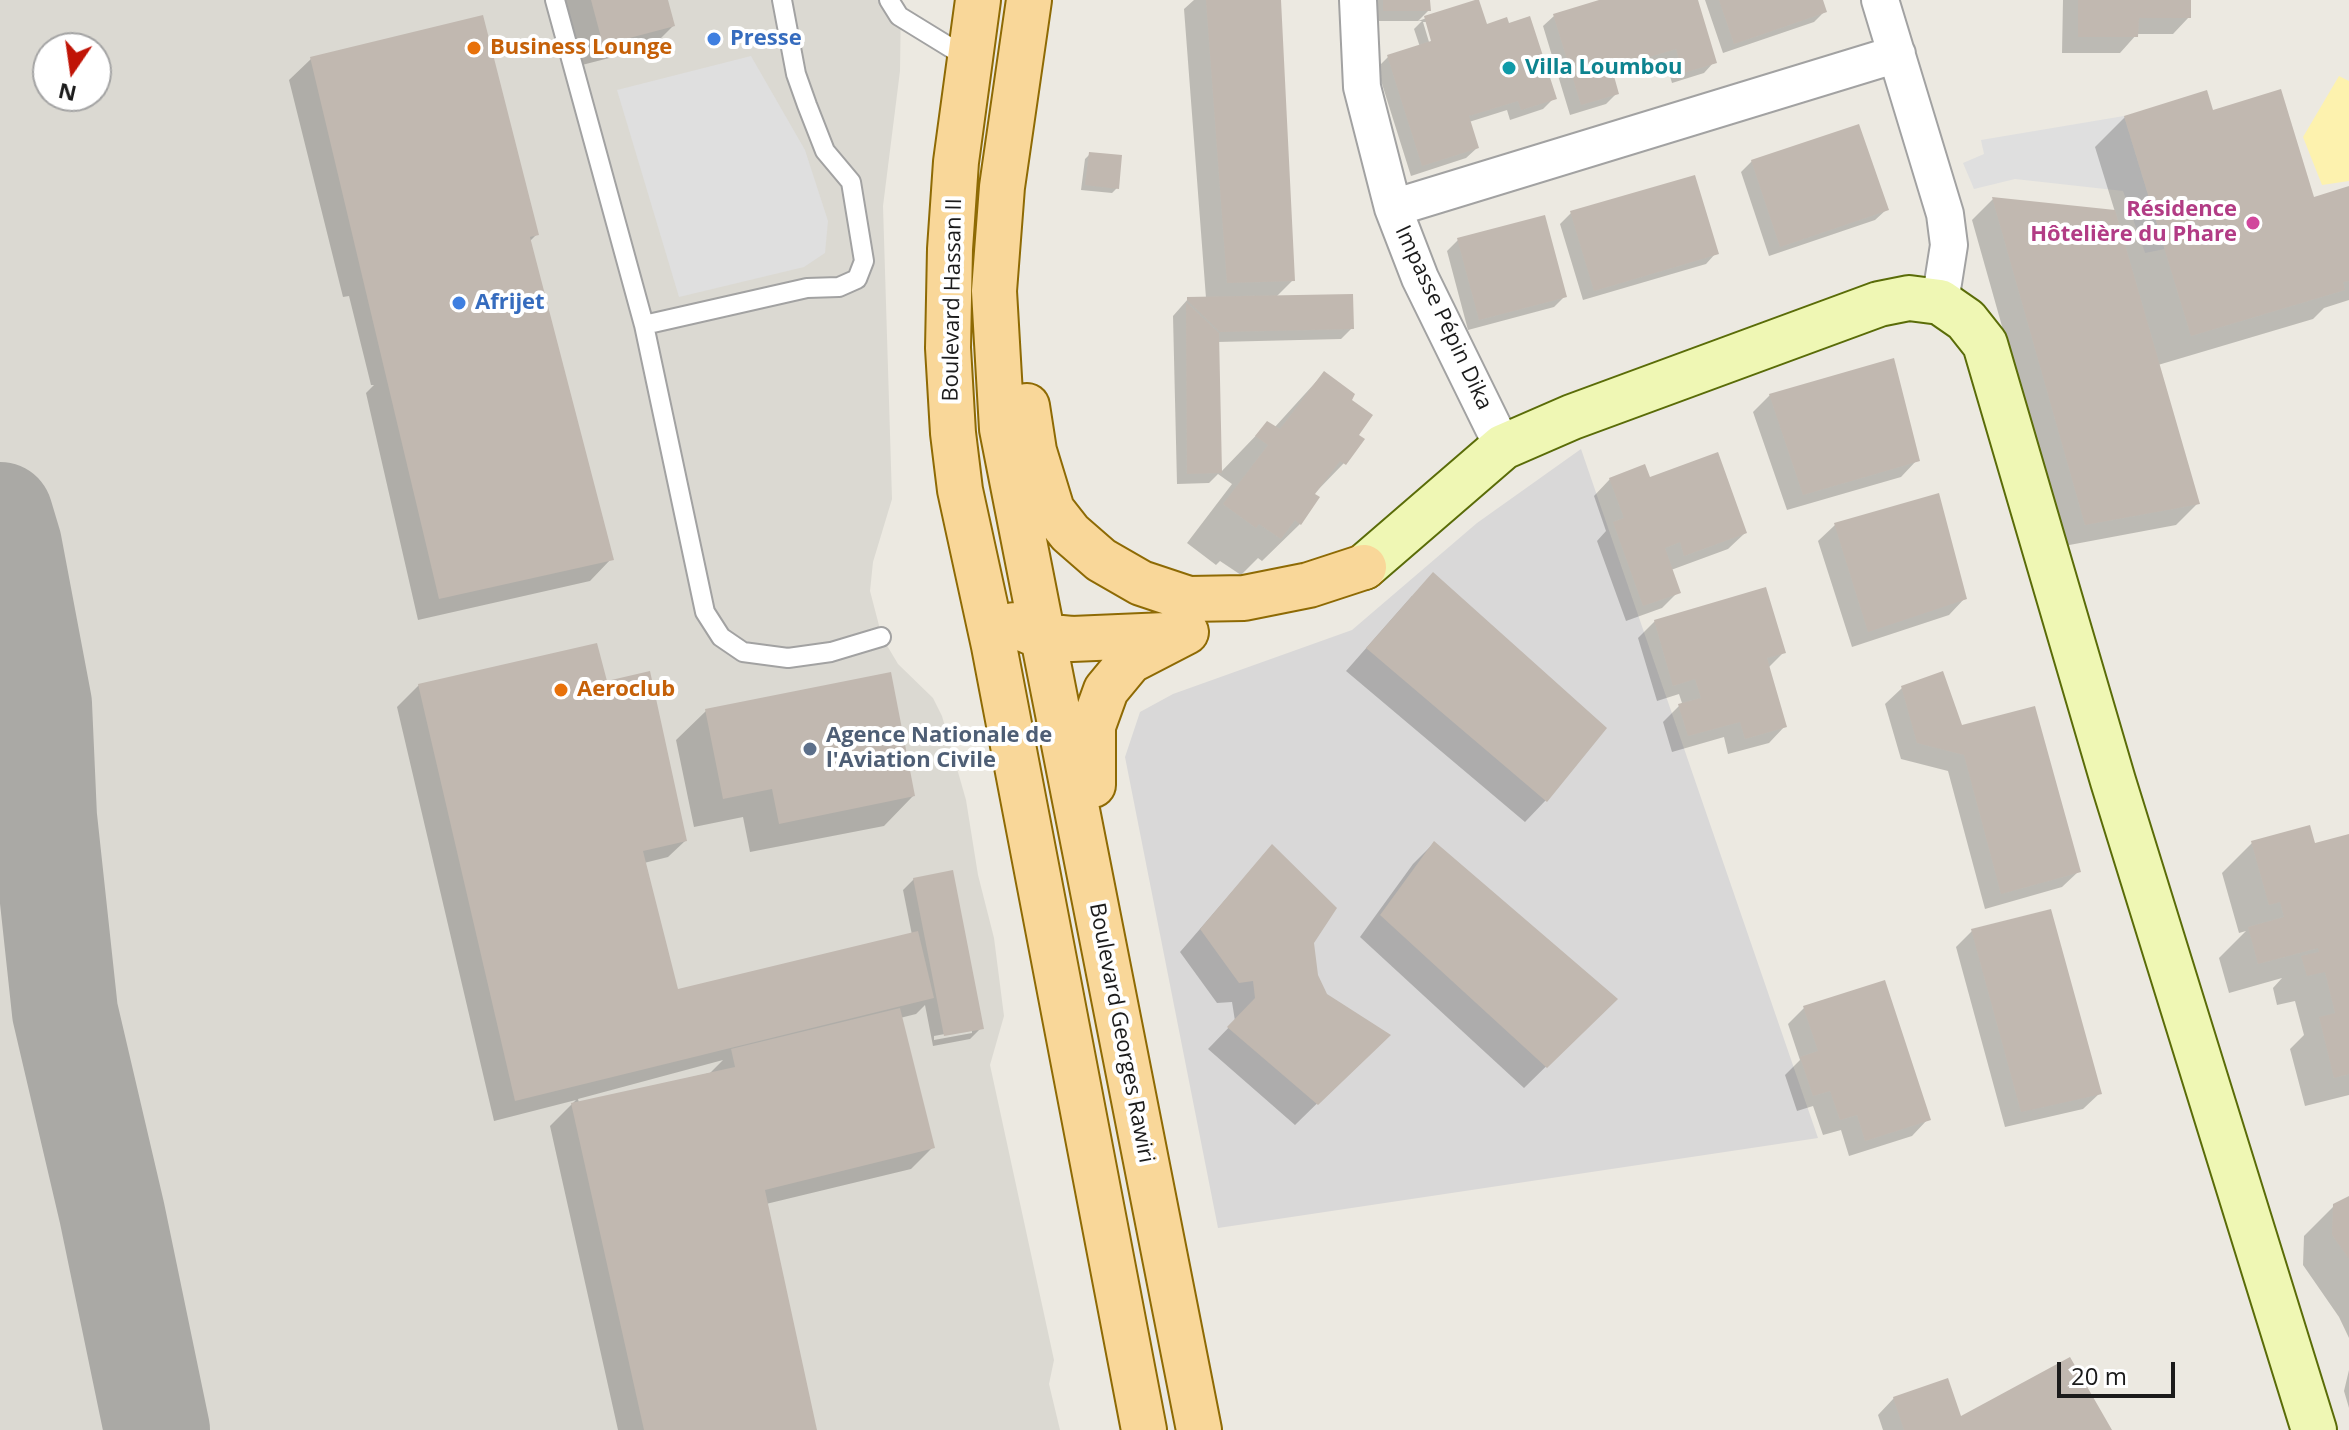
<!DOCTYPE html>
<html>
<head>
<meta charset="utf-8">
<style>
	body { margin:0 }
	#map { position:relative; width:2349px; height:1430px; overflow:hidden; background:#ece9e1; font-family:"Open Sans",sans-serif }
	canvas { display:block }
	.north { position:absolute; left:32px; top:32px; width:80px; height:80px; box-sizing:border-box; background:#fff; border:2px solid #a4a4a4; border-radius:50%; rotate:193deg; font-size:22px; font-weight:700; line-height:32px; text-align:center; color:#1b1b1b }
	.north::after { content:''; display:block; margin:auto; width:28px; height:36px; background:#c01406; clip-path:polygon(50% 0,100% 100%,50% 72%,0 100%) }
	.scale { position:absolute; left:2057px; top:1362px; width:118px; height:36px; box-sizing:border-box; border:4px solid #1b1b1b; border-top:0; padding-left:10px; font-size:24px; line-height:28px; white-space:nowrap; color:#1b1b1b; -webkit-text-stroke:6px #fff; paint-order:stroke }
</style>
</head>
<body>
<div id="map">
<canvas width="2349" height="1430"></canvas>
<div class="north">N</div>
<div class="scale">20 m</div>
</div>
<script>
const g = document.querySelector('canvas').getContext('2d');
g.lineJoin = 'round';
function paint(path, color) { g.fillStyle = color; g.fill(path, 'evenodd'); }
const poly = rows => new Path2D(rows.map(r => 'M' + r).join(''));
function stroke(path, color, width, dash) { g.strokeStyle = color; g.lineWidth = width; g.lineCap = dash ? 'butt' : 'round'; g.setLineDash(dash || []); g.stroke(path); }
function drawText(font, color, halo, rows, align = 'center') {
  g.font = font + ' "Open Sans",sans-serif'; g.lineWidth = 8; g.setLineDash([]); g.textBaseline = 'middle'; g.strokeStyle = halo; g.fillStyle = color; for (const [text, x, y, turn = 0] of rows) {
    g.save(); g.translate(x, y); g.rotate((+turn || 0) * Math.PI / 180); g.textAlign = isNaN(turn) ? turn : align; if (halo) g.strokeText(text, 0, 0); g.fillText(text, 0, 0); g.restore();
  }
}
paint(poly([
	[1581,449,1818,1138,1218,1228,1125,757,1140,712,1173,694,1352,630,1477,523]
]), '#d9d8d8');
paint(poly([
	[0,0,901,0,900,71,883,206,892,499,873,562,870,591,882,637,898,664,933,698,942,716,966,800,978,875,994,938,1004,1016,990,1065,1054,1360,1049,1384,1060,1430,0,1430],
	[48,48,96,48,96,96,48,96]
]), '#dbd9d2');
paint(poly([
	[2339,76,2349,81,2349,181,2322,185,2303,137]
]), '#fdf2ae');
paint(poly([
	[751,56,805,150,828,221,825,253,804,267,679,297,617,90],
	[2124,116,2165,249,2145,253,2123,191,2015,179,1974,189,1963,163,1984,154,1981,140]
]), '#dfdfdf');
paint(poly([
	[565,0,666,0,673,26,652,47,582,65],
	[1194,0,1279,0,1293,280,1276,297,1352,328,1341,339,1217,342,1220,473,1267,424,1274,428,1324,373,1349,400,1356,435,1344,463,1313,495,1300,524,1262,561,1258,558,1241,575,1220,561,1216,565,1187,543,1232,484,1218,474,1209,483,1177,484,1173,316,1188,299,1206,298,1184,9],
	[1373,0,1429,0,1429,10,1418,21,1477,1,1486,26,1554,98,1543,109,1510,120,1507,110,1469,122,1477,148,1466,158,1411,176,1377,68,1388,57,1420,47,1414,29,1422,21,1373,21],
	[1423,22,1428,22,1436,50,1432,52],
	[1606,0,1695,0,1714,62,1704,73,1672,83,1665,59,1611,74,1617,93,1606,104,1570,115,1543,26,1554,16],
	[1705,0,1821,0,1825,11,1814,22,1723,53],
	[2189,0,2189,17,2173,34,2137,34,2120,53,2062,53,2063,0],
	[311,59,537,234,530,241,611,559,590,581,418,620,366,393,374,385,371,385,349,296,343,297,289,80],
	[2212,113,2312,199,2349,188,2349,300,2324,308,2313,319,2158,365,2198,503,2176,525,2064,546,1972,220,1993,199,2115,212,2095,147,2125,117],
	[1090,154,1117,188,1112,193,1081,190,1085,159],
	[1752,161,1886,210,1875,220,1769,256,1741,172],
	[1571,213,1716,253,1706,264,1583,300,1560,224],
	[1458,240,1565,296,1554,307,1468,330,1447,251],
	[1770,395,1917,460,1901,477,1787,510,1753,412],
	[1610,479,1649,479,1745,533,1728,549,1671,570,1678,592,1662,608,1626,621,1597,541,1606,531,1594,496],
	[1835,525,1965,598,1949,615,1852,647,1818,541],
	[1412,596,1546,800,1525,822,1346,671],
	[1655,621,1784,652,1768,668,1785,726,1769,743,1728,754,1724,737,1672,752,1663,722,1682,703,1679,694,1657,701,1638,638],
	[419,685,604,686,685,841,668,857,644,863,677,993,912,935,903,890,914,879,981,1028,970,1039,933,1046,925,1005,916,1014,900,1018,932,1148,911,1169,766,1204,815,1430,618,1430,550,1126,576,1100,494,1121,397,707],
	[972,1029,972,1033,934,1040,934,1036],
	[723,1060,710,1073,579,1103,578,1099],
	[1902,688,1960,728,2079,871,2062,887,1985,909,1948,771,1901,759,1885,704],
	[706,711,913,796,884,826,750,852,743,817,694,827,676,740],
	[2349,836,2349,1095,2305,1106,2290,1049,2304,1035,2295,1001,2277,1005,2273,988,2282,978,2229,993,2219,958,2246,931,2239,933,2222,873,2252,843,2314,846],
	[1434,843,1615,999,1524,1088,1360,937,1413,864],
	[1272,846,1312,942,1316,976,1325,995,1387,1035,1295,1125,1208,1049,1235,1021,1232,1002,1217,1003,1180,952],
	[1973,930,2100,1093,2083,1109,2005,1127,1956,947],
	[1804,1008,1928,1119,1912,1136,1849,1156,1841,1130,1823,1135,1813,1106,1797,1111,1785,1075,1800,1060,1788,1024],
	[2349,1198,2349,1338,2339,1317,2303,1265,2304,1236,2334,1206],
	[2349,1370,2349,1408,2344,1391],
	[1894,1398,1960,1419,2110,1430,1883,1430,1878,1415]
]), '#0003');
stroke(poly([
	[0,515,9,545,39,704,44,817,65,1012,112,1213,157,1430]
]), '#aaa9a5', 106);
paint(poly([
	[591,0,668,0,675,26,603,45],
	[1206,0,1281,0,1295,281,1227,283],
	[1383,0,1430,0,1431,11,1383,11],
	[1475,0,1479,0,1487,24,1507,17,1509,23,1530,16,1557,99,1521,110,1518,101,1469,116,1479,148,1422,166,1387,55,1431,41,1424,16],
	[1599,0,1698,0,1717,63,1683,73,1676,49,1623,65,1612,69,1619,94,1581,105,1553,14],
	[1719,0,1823,0,1827,12,1734,44],
	[2078,0,2191,0,2191,18,2139,18,2138,37,2078,37],
	[483,15,539,235,530,237,614,560,439,599,310,57],
	[2281,89,2314,197,2349,186,2349,281,2343,282,2345,290,2191,336,2124,116,2207,90,2213,110],
	[1859,124,1889,210,1780,247,1751,160],
	[1089,152,1122,155,1119,189,1085,185],
	[1695,175,1719,254,1594,291,1570,211],
	[1992,197,2115,210,2200,504,2085,525],
	[1545,215,1567,297,1479,320,1457,238],
	[1353,294,1354,329,1220,332,1187,300,1187,297],
	[1186,302,1219,333,1222,473,1187,474],
	[1894,358,1920,461,1803,495,1769,394],
	[1324,371,1355,394,1352,400,1373,415,1359,435,1365,439,1346,465,1340,461,1315,494,1320,497,1301,525,1295,520,1281,539,1259,524,1256,528,1223,504,1268,445,1255,436,1267,421,1280,429],
	[1718,452,1747,533,1684,556,1680,542,1665,548,1681,593,1643,606,1613,522,1624,518,1609,478,1645,464,1650,477],
	[1939,493,1967,599,1868,632,1834,523],
	[1433,572,1607,728,1547,802,1366,648],
	[1766,587,1786,653,1767,658,1787,727,1745,739,1740,722,1688,736,1678,704,1701,698,1695,679,1673,686,1654,620],
	[597,643,607,681,650,671,687,841,643,851,678,989,918,931,934,998,515,1101,418,684],
	[1943,671,1962,725,2035,706,2081,872,2001,894,1964,755,1917,743,1901,686],
	[891,672,915,796,779,824,772,789,723,799,705,709],
	[2310,825,2315,843,2349,834,2349,1074,2334,1078,2319,1017,2335,1013,2325,972,2307,976,2301,956,2319,952,2318,948,2258,964,2248,927,2284,917,2280,902,2269,905,2251,841],
	[1434,841,1618,999,1547,1068,1380,915],
	[1272,844,1337,908,1314,943,1318,975,1327,994,1391,1035,1318,1105,1227,1027,1255,998,1253,981,1239,983,1200,929],
	[953,870,984,1029,944,1036,913,878],
	[2051,909,2102,1094,2021,1112,1971,929],
	[1885,980,1931,1120,1865,1141,1857,1115,1840,1120,1830,1091,1813,1096,1800,1057,1818,1051,1803,1006],
	[900,1008,935,1148,765,1190,817,1430,644,1430,571,1103,735,1067,731,1049],
	[2349,1196,2349,1259,2332,1235,2333,1204],
	[2070,1357,2112,1430,1904,1430,1893,1397,1948,1378,1961,1416]
]), '#c1b8b0');
const lane = poly([
	[555,0,644,325,705,612,721,637,743,652,788,658,831,652,881,637],
	[889,0,899,16,969,59],
	[644,325,807,288,839,287,857,279,864,261,851,182,825,151,807,105,796,74,782,0]
]);
const street = poly([
	[1358,0,1362,87,1393,208,1420,278,1503,447],
	[1880,0,1945,214,1949,245,1940,302],
	[1393,208,1897,54]
]);
const secondary = poly([
	[1364,567,1503,447,1572,417,1879,304,1909,298,1940,302,1966,320,1985,344,2113,781,2314,1430]
]);
const primary = poly([
	[978,0,956,162,950,249,948,348,953,433,960,490,994,646,1144,1430],
	[1029,0,1002,187,994,291,1002,429,1199,1430],
	[1027,406,1034,451,1052,510,1070,533,1101,560,1141,583,1189,599,1244,598,1309,585,1364,567],
	[1014,625,1040,636,1072,639,1166,635],
	[1093,785,1093,726,1106,690,1130,661,1186,632]
]);
stroke(lane, '#a2a2a2', 22);
stroke(street, '#a2a2a2', 40);
stroke(secondary, '#5a6c08', 48);
stroke(primary, '#8e6a04', 48);
stroke(lane, '#fff', 18);
stroke(street, '#fff', 36);
stroke(secondary, '#eff7b4', 44);
stroke(primary, '#f9d799', 44);
for (const [x, y, r, color] of [
	[714,39,8,"#3f7fe0"],
	[474,48,8,"#e8710a"],
	[1509,68,8,"#0f9aa8"],
	[2253,223,8,"#d1479c"],
	[459,303,8,"#3f7fe0"],
	[561,690,8,"#e8710a"],
	[810,749,8,"#5c6f8a"]
]) { const dot = new Path2D(); dot.arc(x, y, r, 0, 2 * Math.PI); g.fillStyle = color; g.fill(dot); stroke(dot, '#fff', 3); }
drawText('bold 22px', '#366cbe', '#fff', [
	["Presse",730,39],
	["Afrijet",475,303]
], 'left');
drawText('bold 22px', '#c56008', '#fff', [
	["Business Lounge",490,48],
	["Aeroclub",577,690]
], 'left');
drawText('bold 22px', '#0d838f', '#fff', [
	["Villa Loumbou",1525,68]
], 'left');
drawText('bold 22px', '#b23c85', '#fff', [
	["Résidence",2237,210],
	["Hôtelière du Phare",2237,235]
], 'right');
drawText('22px', '#1b1b1b', '#fff', [
	["Boulevard Hassan II",953,300,-89],
	["Impasse Pépin Dika",1443,318,65],
	["Boulevard Georges Rawiri",1121,1033,79]
]);
drawText('bold 22px', '#4e5e75', '#fff', [
	["Agence Nationale de",826,736],
	["l'Aviation Civile",826,761]
], 'left');
</script>
</body>
</html>
